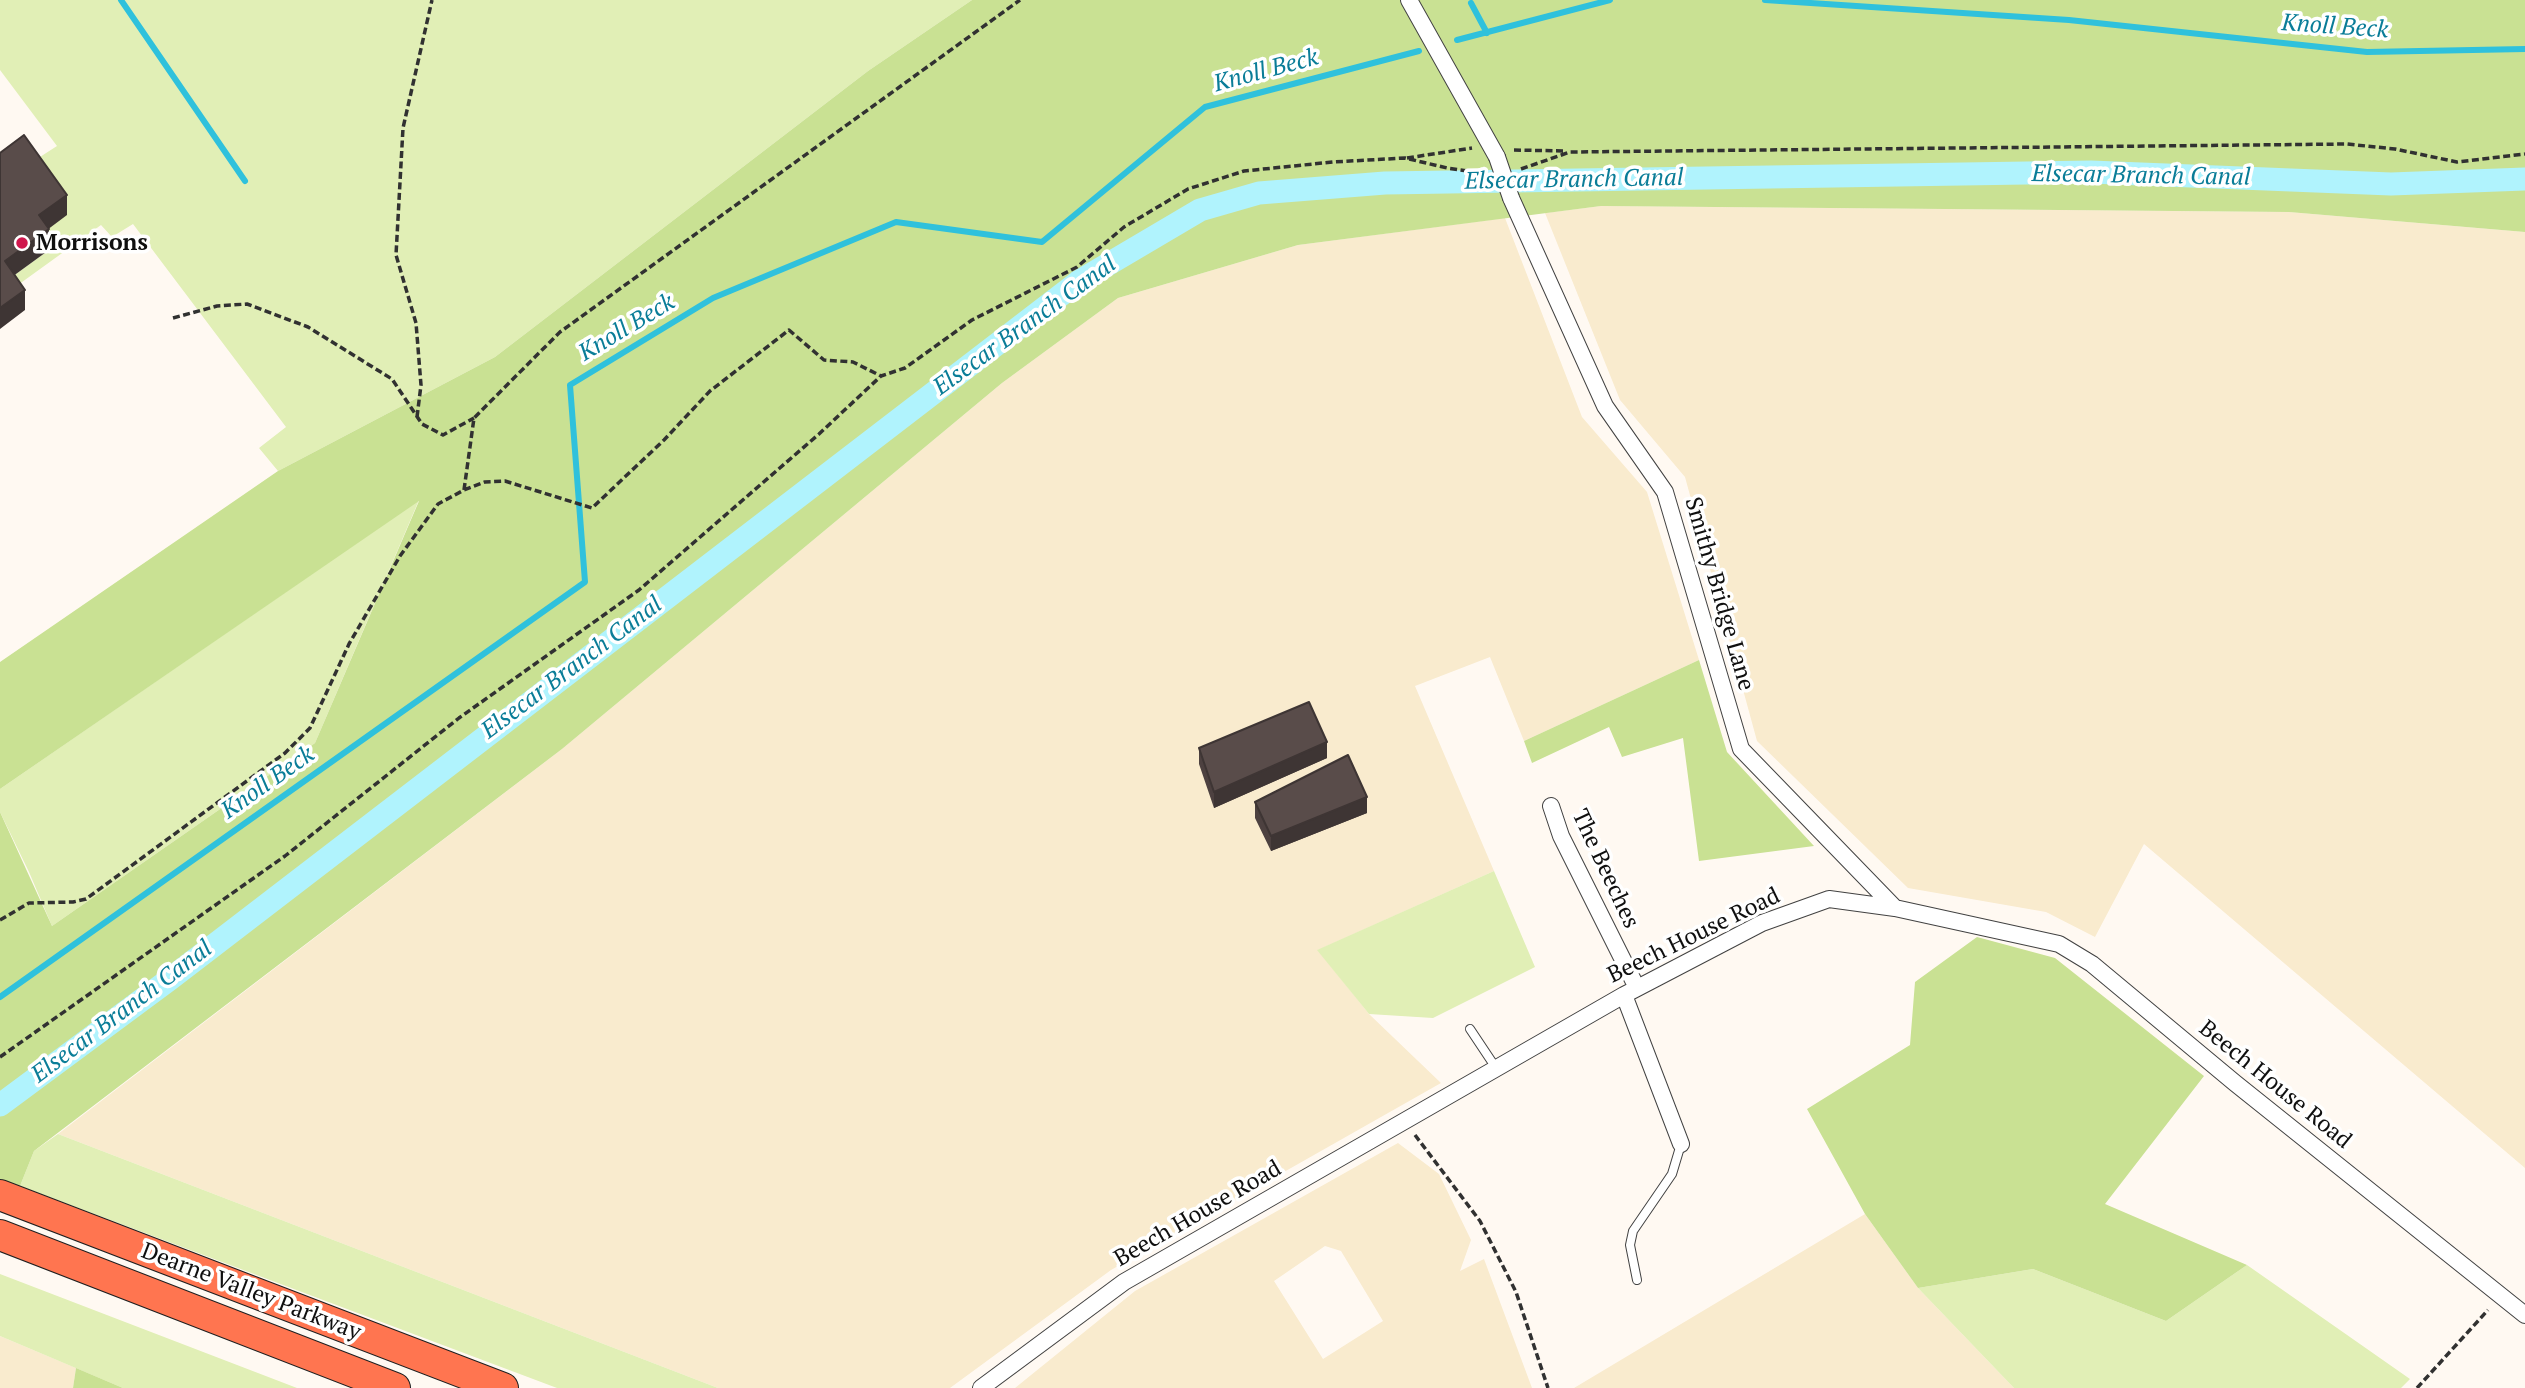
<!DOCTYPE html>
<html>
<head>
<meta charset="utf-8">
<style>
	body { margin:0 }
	canvas { display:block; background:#fff9f2 }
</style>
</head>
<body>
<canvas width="2525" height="1388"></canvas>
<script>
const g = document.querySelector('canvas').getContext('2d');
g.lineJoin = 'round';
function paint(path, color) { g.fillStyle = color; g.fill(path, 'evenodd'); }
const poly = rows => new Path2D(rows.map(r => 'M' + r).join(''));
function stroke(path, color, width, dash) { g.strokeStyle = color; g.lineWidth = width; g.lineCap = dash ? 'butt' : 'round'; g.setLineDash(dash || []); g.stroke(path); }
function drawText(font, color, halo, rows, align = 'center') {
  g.font = font + ' "PT Serif",serif'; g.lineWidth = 7; g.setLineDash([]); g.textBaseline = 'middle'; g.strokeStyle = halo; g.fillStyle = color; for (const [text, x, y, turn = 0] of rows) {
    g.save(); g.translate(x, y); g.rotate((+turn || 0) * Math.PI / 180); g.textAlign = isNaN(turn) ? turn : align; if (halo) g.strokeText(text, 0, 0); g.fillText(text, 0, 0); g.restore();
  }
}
paint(poly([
	[1601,206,2289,212,2525,232,2525,1168,2144,844,2095,937,2046,912,1908,888,1757,741,1685,477,1620,400,1545,213],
	[1505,218,1582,417,1647,492,1699,660,1524,741,1490,657,1415,686,1494,871,1318,950,1369,1014,1441,1083,1111,1270,950,1388,718,1388,58,1134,562,749,1002,383,1118,298,1298,245],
	[1398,1143,1439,1174,1471,1240,1460,1271,1484,1259,1532,1388,1015,1388,1135,1291],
	[1325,1246,1341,1251,1383,1321,1323,1359,1274,1281],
	[1865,1214,1918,1288,2014,1388,1574,1388],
	[0,1336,76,1368,73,1388,0,1388]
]), '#f9ebce');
paint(poly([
	[0,0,972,0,868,71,495,357,278,471,259,448,286,427,133,224,112,237,101,225,11,290,5,282,49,250,29,164,57,146,0,70],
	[419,500,315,743,52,926,29,872,0,812,0,789],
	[1494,871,1535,967,1433,1018,1369,1014,1317,950],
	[58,1134,718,1388,557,1388,20,1186,34,1151],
	[2247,1265,2410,1379,2401,1388,2014,1388,1918,1288,2033,1269,2166,1321],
	[0,1274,297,1388,123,1388,0,1336]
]), '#e1efb6');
paint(poly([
	[972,0,2525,0,2525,232,2289,212,1601,206,1298,245,1118,298,1002,383,562,749,34,1151,20,1186,0,1179,0,812,52,926,315,743,419,501,0,789,0,662,278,471,495,357,868,71],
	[1699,660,1727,752,1814,846,1699,861,1683,738,1622,757,1609,727,1532,763,1524,741],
	[1977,937,2055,958,2204,1076,2105,1204,2247,1265,2166,1321,2033,1269,1918,1288,1865,1214,1807,1109,1910,1045,1915,982],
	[76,1368,123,1388,73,1388]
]), '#c9e193');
stroke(poly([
	[121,0,245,181],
	[1765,0,2069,20,2367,52,2525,49],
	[1471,3,1487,33],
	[1457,40,1610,0],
	[0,997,585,582,570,385,713,298,896,222,1042,242,1205,107,1419,51]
]), '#2fc1dc', 6);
stroke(poly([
	[0,1105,170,979,1078,282,1200,210,1259,193,1385,183,2091,172,2391,184,2525,179]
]), '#b0f3fd', 23);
const lane = poly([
	[1470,1029,1496,1068],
	[1637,1280,1630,1245,1633,1231,1672,1174,1681,1144]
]);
const street = poly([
	[1409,0,1497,157],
	[1511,198,1605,406,1665,492,1741,749,1895,908],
	[1551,806,1561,836,1637,988],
	[1624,995,1681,1144],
	[981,1388,1124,1282,1624,995,1762,923,1829,899,1895,908,2059,944,2092,964,2235,1083,2525,1315]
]);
const highway = poly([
	[0,1195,503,1388],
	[0,1235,395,1388]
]);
stroke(lane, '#424242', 10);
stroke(street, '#424242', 18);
stroke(highway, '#202020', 32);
stroke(poly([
	[1514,150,1566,151],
	[1407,158,1472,148],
	[1521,169,1570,152,2347,144,2395,149,2457,162,2525,154],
	[173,318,217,306,247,304,308,327,392,379,422,424,443,435,474,418],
	[417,417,421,385,416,323,396,255,403,128,432,0],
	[464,490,474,418,560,332,1020,0],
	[0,920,29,903,73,902,86,899,285,753,310,728,349,644,400,556,438,504,464,490,485,482,505,481,592,508,664,440,710,391,789,330,824,360,853,362,881,376],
	[0,1057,285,856,459,718,639,590,819,434,881,376,905,368,972,320,1077,267,1124,227,1188,189,1244,171,1333,162,1405,158,1447,168,1482,173],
	[1415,1135,1480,1221,1516,1292,1548,1388],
	[2417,1388,2488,1310]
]), '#313131', 3.5, [7, 3.5]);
stroke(lane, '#fff', 8);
stroke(street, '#fff', 16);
stroke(highway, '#ff7550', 30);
const streetBridge = poly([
	[1497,157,1511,198]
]);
stroke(streetBridge, '#424242', 18, []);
stroke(streetBridge, '#fff', 16);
paint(poly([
	[1199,748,1327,758,1214,808,1199,764],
	[1255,802,1367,813,1271,851,1255,818]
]), '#4d4140');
paint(poly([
	[67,195,67,215,39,236,39,215],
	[49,229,49,250,5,282,5,261],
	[25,290,25,310,0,329,0,308],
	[1327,742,1327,758,1214,808,1214,792],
	[1367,797,1367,813,1271,851,1271,836]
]), '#3e3534');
const building = poly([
	[24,135,67,195,39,215,49,229,5,261,25,290,0,308,0,153,24,135],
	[1309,702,1327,742,1214,792,1199,748,1309,702],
	[1348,755,1367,797,1271,836,1255,802,1348,755]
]);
paint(building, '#594c4a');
stroke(building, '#3e3534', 2);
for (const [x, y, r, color] of [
	[22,243,7,"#d0174d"]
]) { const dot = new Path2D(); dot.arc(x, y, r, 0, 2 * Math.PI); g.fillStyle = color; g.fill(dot); stroke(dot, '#fff', 2.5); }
drawText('bold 23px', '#0f0f0f', '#fff', [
	["Morrisons",36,243]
], 'left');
drawText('23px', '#0f0f0f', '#fff', [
	["Smithy Bridge Lane",1719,594,74],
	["The Beeches",1605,869,65],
	["Beech House Road",1694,936,-26],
	["Beech House Road",2275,1085,39],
	["Beech House Road",1198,1214,-30],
	["Dearne Valley Parkway",251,1292,21]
]);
drawText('italic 24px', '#0a7d98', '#fff', [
	["Knoll Beck",2335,27,4],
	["Knoll Beck",1266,71,-15],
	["Elsecar Branch Canal",2141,176,1],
	["Elsecar Branch Canal",1574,180,-1],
	["Elsecar Branch Canal",1025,326,-36],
	["Knoll Beck",627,328,-31],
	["Elsecar Branch Canal",572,668,-37],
	["Knoll Beck",268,783,-35],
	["Elsecar Branch Canal",122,1012,-37]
]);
</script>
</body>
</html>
